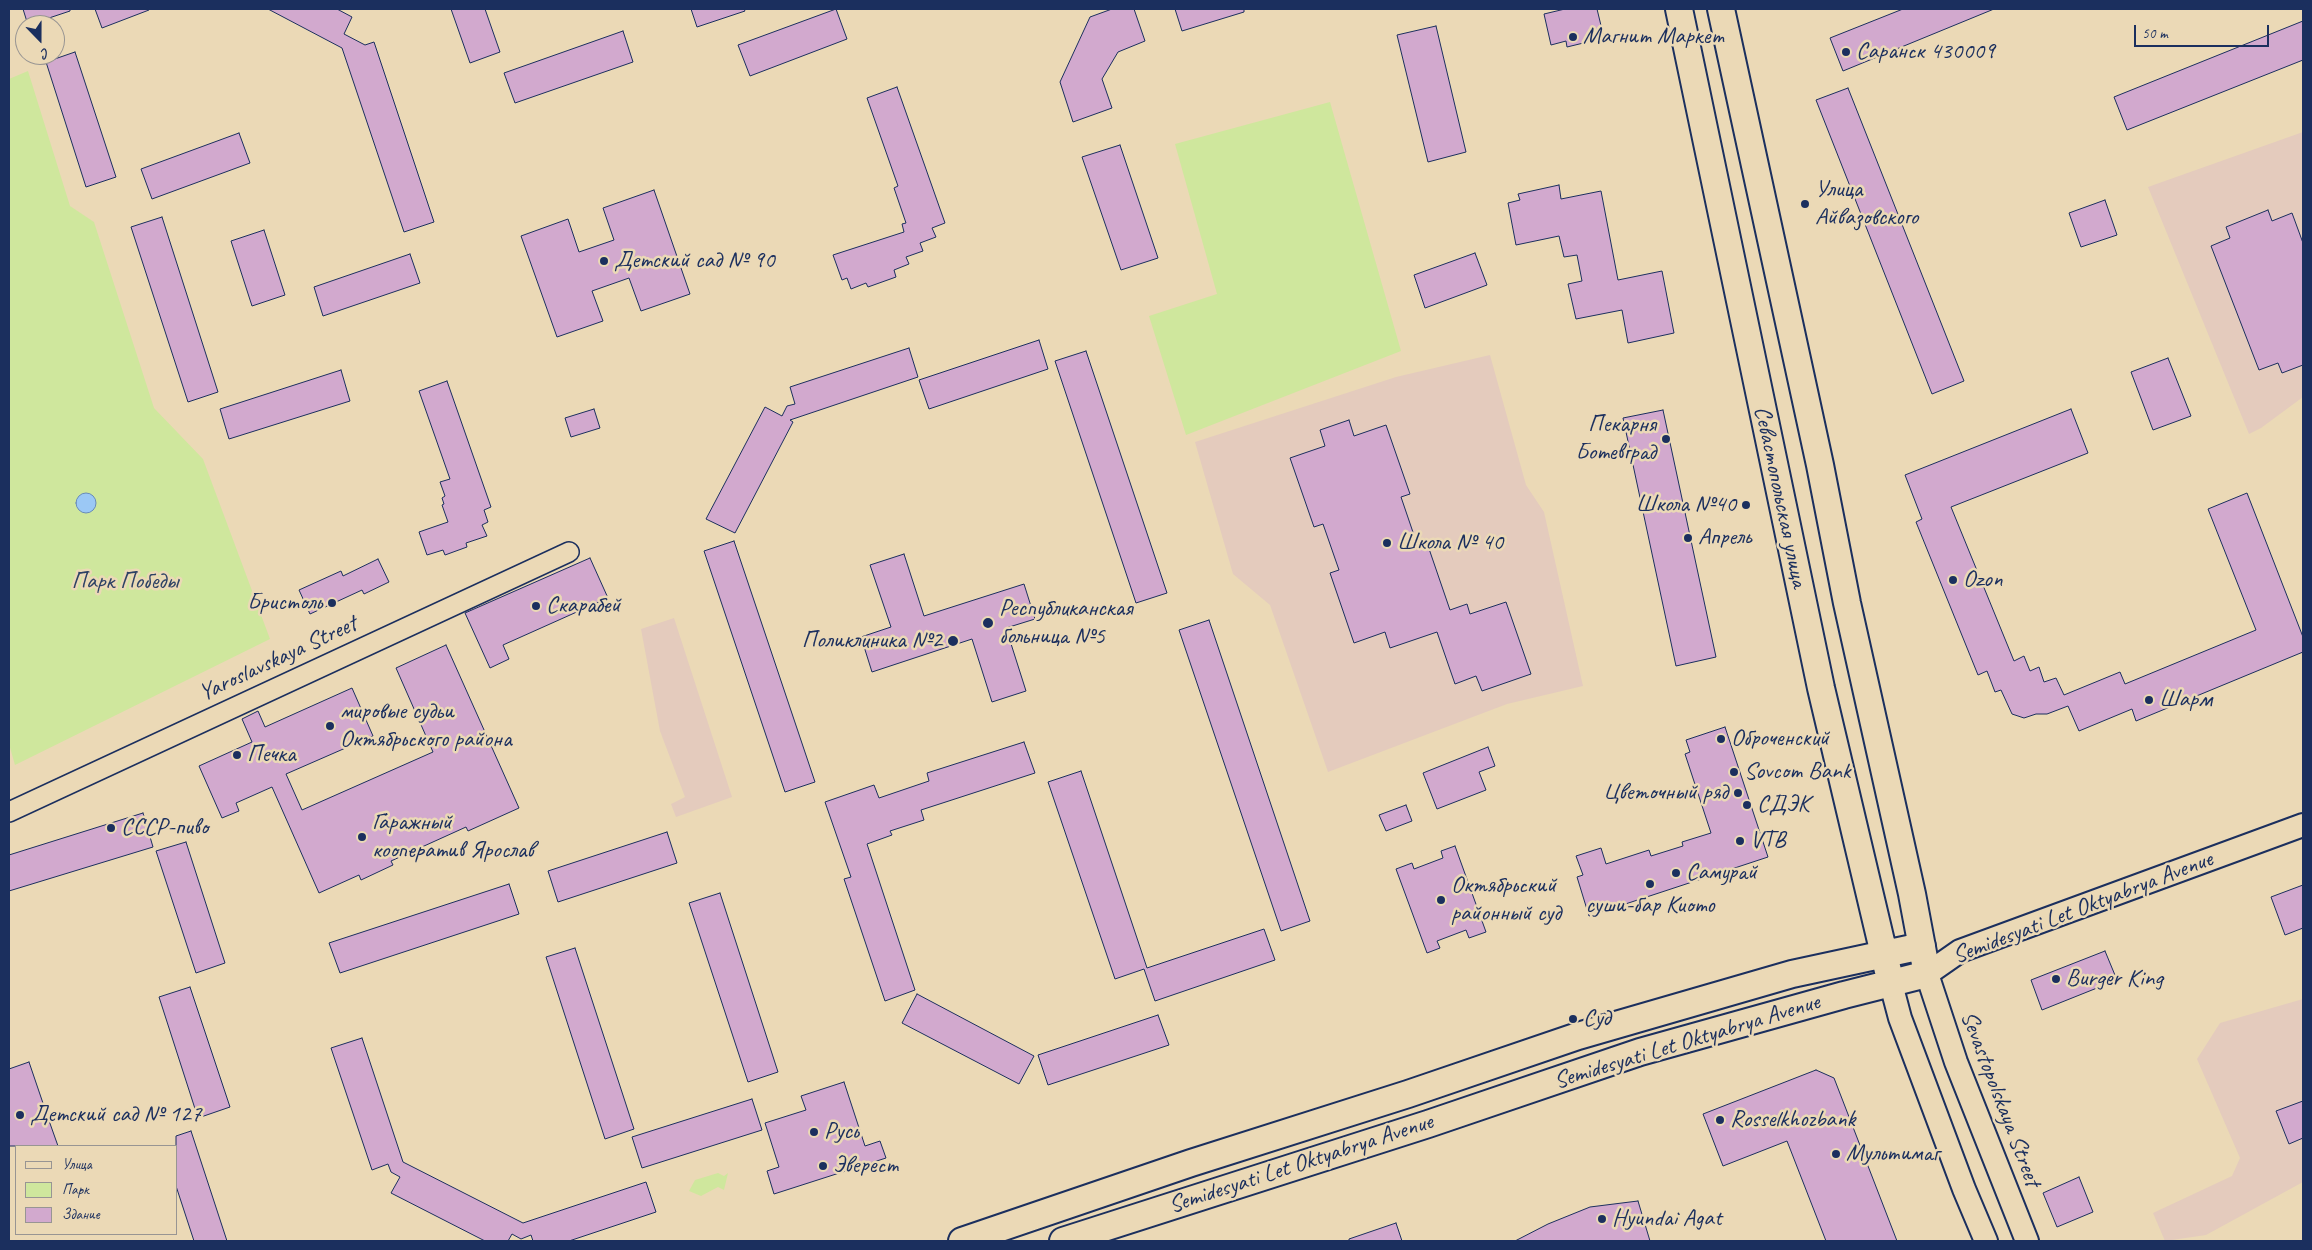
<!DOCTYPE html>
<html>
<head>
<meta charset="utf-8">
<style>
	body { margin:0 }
	#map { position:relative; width:2312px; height:1250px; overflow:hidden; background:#ebd9b6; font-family:Caveat,sans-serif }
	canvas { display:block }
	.frame { position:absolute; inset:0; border:10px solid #1b2f5e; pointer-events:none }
	.legend { position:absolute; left:15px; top:1145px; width:162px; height:90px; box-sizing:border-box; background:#ebd9b6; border:1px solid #989593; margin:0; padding:6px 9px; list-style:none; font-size:15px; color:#1b2f5e }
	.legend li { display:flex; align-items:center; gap:10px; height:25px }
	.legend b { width:25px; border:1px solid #989593 }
	.north { position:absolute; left:15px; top:15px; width:50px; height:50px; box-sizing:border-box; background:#ebd9b6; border:1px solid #989593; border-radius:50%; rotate:158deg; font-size:14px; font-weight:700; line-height:20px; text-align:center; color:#1b2f5e }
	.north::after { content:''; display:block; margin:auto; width:18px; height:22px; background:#1b2f5e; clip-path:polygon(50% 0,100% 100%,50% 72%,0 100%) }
	.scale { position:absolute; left:2134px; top:25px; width:135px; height:22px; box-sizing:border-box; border:2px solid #1b2f5e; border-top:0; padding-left:6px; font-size:15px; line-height:18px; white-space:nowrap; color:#1b2f5e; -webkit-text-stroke:4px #ebd9b6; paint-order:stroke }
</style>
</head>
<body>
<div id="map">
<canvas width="2312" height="1250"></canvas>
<div class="frame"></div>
<ul class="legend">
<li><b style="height:6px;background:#ebd9b6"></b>Улица</li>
<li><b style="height:14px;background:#cfe79d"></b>Парк</li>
<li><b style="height:14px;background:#d2a9ce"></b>Здание</li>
</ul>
<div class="north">С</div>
<div class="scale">50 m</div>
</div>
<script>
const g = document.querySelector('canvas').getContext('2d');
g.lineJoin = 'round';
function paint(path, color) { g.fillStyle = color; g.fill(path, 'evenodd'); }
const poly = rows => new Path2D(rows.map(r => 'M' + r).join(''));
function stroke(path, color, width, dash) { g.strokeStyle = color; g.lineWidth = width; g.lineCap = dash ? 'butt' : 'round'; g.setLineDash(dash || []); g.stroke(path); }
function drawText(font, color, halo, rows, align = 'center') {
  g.font = font + ' Caveat,sans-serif'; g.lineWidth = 5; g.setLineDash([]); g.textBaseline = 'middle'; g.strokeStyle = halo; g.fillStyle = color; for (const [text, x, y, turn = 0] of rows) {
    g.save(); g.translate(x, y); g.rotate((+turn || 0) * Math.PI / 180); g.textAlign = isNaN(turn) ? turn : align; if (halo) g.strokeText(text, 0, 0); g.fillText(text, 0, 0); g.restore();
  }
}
paint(poly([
	[2303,132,2303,397,2261,428,2249,434,2148,187],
	[1490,355,1526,485,1544,512,1583,686,1507,704,1328,772,1270,605,1233,574,1195,442,1396,377],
	[674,618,732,797,676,817,671,804,685,797,660,731,641,629],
	[2303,999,2303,1182,2206,1235,2165,1241,2153,1213,2232,1176,2240,1158,2197,1059,2220,1023]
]), '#e4cbbd');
paint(poly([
	[28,71,70,206,94,222,154,408,203,459,270,639,15,765,9,744,9,79],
	[1330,102,1401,351,1186,435,1149,316,1217,294,1175,144],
	[718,1173,724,1176,728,1173,724,1190,718,1187,701,1196,689,1191,695,1180]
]), '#cfe79d');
const water = poly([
	'76 503a10 10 0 1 1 20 0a10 10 0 1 1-20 0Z'
]);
paint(water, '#9bc8f5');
stroke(water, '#688bb9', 1);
const building = poly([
	[23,9,70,9,70,11,28,25,23,9],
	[95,9,148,9,149,10,102,28,95,9],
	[268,9,337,9,352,17,344,34,365,45,374,42,434,222,404,232,342,48,268,9],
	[451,9,485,9,500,52,470,63,451,9],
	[691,9,744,9,745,11,697,27,691,9],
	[836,9,847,39,750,76,738,45,836,9],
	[1112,9,1134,9,1145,41,1118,52,1102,79,1112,108,1073,122,1060,82,1090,17,1112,9],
	[1175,9,1244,9,1244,12,1182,31,1175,9],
	[1565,9,1597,9,1604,38,1567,47,1566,41,1551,45,1544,14,1565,9],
	[1903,9,1994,9,1843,71,1830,38,1903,9],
	[2303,21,2303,60,2127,130,2114,97,2303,21],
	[1436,26,1466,152,1428,162,1397,35,1436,26],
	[623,31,633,62,515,103,504,73,623,31],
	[75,52,116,177,86,187,46,62,75,52],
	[897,87,945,223,932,228,936,237,920,243,923,251,906,257,909,264,894,270,896,277,868,287,866,283,851,289,847,278,842,280,833,255,904,232,902,224,906,223,894,188,898,186,867,98,897,87],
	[1848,88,1964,381,1932,394,1816,100,1848,88],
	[239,133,250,163,152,199,141,169,239,133],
	[1120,145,1158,258,1121,270,1082,157,1120,145],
	[1559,185,1561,199,1601,191,1618,280,1662,271,1674,333,1628,343,1622,310,1576,319,1568,284,1582,281,1577,255,1564,257,1559,236,1516,245,1508,203,1520,200,1518,194,1559,185],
	[654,190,690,294,641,311,629,278,592,291,603,321,557,337,521,236,568,219,579,252,614,240,603,208,654,190],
	[2105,200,2117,235,2081,247,2069,213,2105,200],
	[2268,210,2272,221,2292,213,2303,243,2303,365,2282,373,2278,363,2259,370,2211,246,2230,238,2226,227,2268,210],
	[162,217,218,392,188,402,131,227,162,217],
	[264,230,285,295,252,306,231,241,264,230],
	[1475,253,1487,285,1425,308,1414,275,1475,253],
	[410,254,420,283,323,316,314,287,410,254],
	[1039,340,1048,369,929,409,919,380,1039,340],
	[909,348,918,377,790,420,793,422,735,533,706,519,765,407,782,416,787,406,795,404,790,387,909,348],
	[1086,351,1167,593,1136,603,1055,361,1086,351],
	[2168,358,2191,416,2153,430,2131,372,2168,358],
	[341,370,350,401,229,439,220,409,341,370],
	[447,381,491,507,484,510,488,522,482,525,487,536,466,543,467,547,445,555,443,550,427,555,419,532,448,522,442,505,444,504,442,498,445,496,440,482,450,479,419,391,447,381],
	[594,409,600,428,571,437,565,418,594,409],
	[2071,409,2088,453,1951,507,2014,661,2024,656,2030,671,2039,667,2044,682,2056,678,2064,695,2120,672,2125,684,2256,630,2208,509,2247,493,2303,637,2303,652,2136,721,2132,709,2079,731,2068,706,2047,714,2036,714,2024,718,2012,714,2001,690,1995,692,1987,671,1978,675,1916,522,1922,519,1905,475,2071,409],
	[1663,410,1716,657,1676,666,1623,418,1663,410],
	[1349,420,1354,436,1386,425,1410,494,1401,497,1417,544,1426,540,1450,610,1467,604,1470,614,1506,602,1531,674,1482,691,1476,676,1455,684,1437,632,1390,648,1385,632,1354,643,1330,573,1339,570,1323,524,1314,527,1290,458,1325,446,1320,430,1349,420],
	[734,541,815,782,785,792,704,551,734,541],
	[904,554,924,616,1024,584,1035,619,1006,628,1026,691,992,702,972,639,872,672,861,637,891,627,870,565,904,554],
	[590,558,608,598,503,645,509,659,490,668,465,613,590,558],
	[378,559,389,582,364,594,362,590,310,614,299,590,341,571,343,576,378,559],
	[1209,620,1310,921,1281,931,1179,630,1209,620],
	[446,645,519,808,468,831,466,827,391,861,393,865,361,880,359,875,319,893,272,787,236,803,239,811,222,818,199,766,252,742,242,719,258,711,265,727,352,688,373,736,286,774,302,810,433,752,396,668,446,645],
	[1725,727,1768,857,1589,916,1577,877,1583,875,1576,856,1601,848,1606,864,1649,850,1651,856,1683,846,1682,842,1711,833,1685,754,1690,752,1686,740,1725,727],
	[1024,742,1035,773,921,810,924,820,890,831,892,835,867,844,915,990,885,1001,844,879,851,877,825,802,874,785,879,798,929,781,927,773,1024,742],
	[1488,747,1495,766,1479,772,1486,790,1437,809,1423,773,1488,747],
	[1081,771,1147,968,1264,929,1275,960,1155,1001,1144,969,1115,979,1048,782,1081,771],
	[1406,805,1412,821,1386,831,1379,815,1406,805],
	[143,813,153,847,9,891,9,855,143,813],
	[667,832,677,863,558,902,548,871,667,832],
	[186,842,225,963,196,973,156,851,186,842],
	[1455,846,1486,932,1469,938,1466,930,1437,941,1440,948,1427,953,1396,869,1412,863,1414,869,1443,858,1441,851,1455,846],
	[509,884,519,914,340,973,329,943,509,884],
	[2303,885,2303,928,2285,935,2271,897,2303,885],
	[720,893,778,1072,748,1082,689,903,720,893],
	[575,948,634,1129,605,1139,546,957,575,948],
	[2105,951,2117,980,2042,1010,2031,980,2105,951],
	[190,987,230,1107,198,1118,159,997,190,987],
	[917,994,1034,1056,1019,1084,902,1023,917,994],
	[1158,1015,1169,1045,1048,1085,1038,1055,1158,1015],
	[362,1038,403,1162,523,1223,646,1182,656,1212,569,1241,533,1241,531,1235,521,1239,512,1234,508,1241,485,1241,391,1193,400,1177,391,1172,388,1164,372,1170,331,1048,362,1038],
	[29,1062,47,1115,58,1146,9,1146,9,1069,29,1062],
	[1816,1070,1834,1078,1897,1241,1826,1241,1787,1141,1723,1166,1703,1114,1816,1070],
	[844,1082,865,1146,880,1141,886,1158,774,1194,767,1171,779,1167,765,1123,806,1110,801,1096,844,1082],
	[752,1099,762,1130,642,1168,632,1137,752,1099],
	[2303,1101,2303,1138,2289,1144,2276,1111,2303,1101],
	[191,1131,227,1241,194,1241,176,1186,176,1136,191,1131],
	[2079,1177,2093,1212,2057,1227,2043,1193,2079,1177],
	[1638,1201,1650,1241,1515,1241,1548,1224,1590,1207,1638,1201],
	[1396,1223,1402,1241,1349,1241,1349,1239,1396,1223]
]);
paint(building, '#d2a9ce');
stroke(building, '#1b2f5e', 1);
const minor = poly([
	[9,812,569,552]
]);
const tertiary = poly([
	[1891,984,1900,1018,1964,1189,1986,1241],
	[2027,1241,1956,1062,1927,974,1960,951,2303,825]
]);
const secondary = poly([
	[1679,9,1821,688,1888,971],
	[962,1241,1191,1163,1408,1094,1578,1036,1792,974,1922,946],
	[1063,1241,1428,1124,1640,1052,1844,995,1927,974,1912,894,1847,603,1820,465,1721,9]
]);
stroke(minor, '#1b2f5e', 22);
stroke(tertiary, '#1b2f5e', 26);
stroke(secondary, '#1b2f5e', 30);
stroke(minor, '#ebd9b6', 19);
stroke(tertiary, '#ebd9b6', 22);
stroke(secondary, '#ebd9b6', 26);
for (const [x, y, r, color] of [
	[1573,37,5,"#1b2f5e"],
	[1846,52,5,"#1b2f5e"],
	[1805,204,5,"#1b2f5e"],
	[604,261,5,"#1b2f5e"],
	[1666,439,5,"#1b2f5e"],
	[1746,505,5,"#1b2f5e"],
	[1688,538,5,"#1b2f5e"],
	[1387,543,5,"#1b2f5e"],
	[1953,580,5,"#1b2f5e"],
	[332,603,5,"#1b2f5e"],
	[536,606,5,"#1b2f5e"],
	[988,623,6,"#1b2f5e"],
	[953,641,6,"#1b2f5e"],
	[2149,700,5,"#1b2f5e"],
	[330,726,5,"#1b2f5e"],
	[1721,739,5,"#1b2f5e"],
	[237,755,5,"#1b2f5e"],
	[1734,772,5,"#1b2f5e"],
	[1738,793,5,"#1b2f5e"],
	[1747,805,5,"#1b2f5e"],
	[111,828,5,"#1b2f5e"],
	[362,837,5,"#1b2f5e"],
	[1740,841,5,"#1b2f5e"],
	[1676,873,5,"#1b2f5e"],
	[1650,884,5,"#1b2f5e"],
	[1441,900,5,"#1b2f5e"],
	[2056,979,5,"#1b2f5e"],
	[1573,1019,5,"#1b2f5e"],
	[20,1115,5,"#1b2f5e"],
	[1720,1120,5,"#1b2f5e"],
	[814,1132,5,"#1b2f5e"],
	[1836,1154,5,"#1b2f5e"],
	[823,1166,5,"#1b2f5e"],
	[1602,1219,5,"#1b2f5e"]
]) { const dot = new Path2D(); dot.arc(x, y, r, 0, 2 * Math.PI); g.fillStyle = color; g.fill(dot); stroke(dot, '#ebd9b6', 2); }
drawText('24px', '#1b2f5e', '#ebd9b6', [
	["Магнит Маркет",1583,37],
	["Саранск 430009",1856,52],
	["Улица",1815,190],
	["Айвазовского",1815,218],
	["Детский сад № 90",614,261],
	["Пекарня",1656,425,"right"],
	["Ботевград",1656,453,"right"],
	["Школа №40",1736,505,"right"],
	["Апрель",1698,538],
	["Школа № 40",1397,543],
	["Ozon",1963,580],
	["Бристоль",322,603,"right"],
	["Скарабей",546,606],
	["Республиканская",999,609],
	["больница №5",999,637],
	["Поликлиника №2",942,641,"right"],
	["Шарм",2159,700],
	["мировые судьи",340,712],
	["Октябрьского района",340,740],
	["Оброченский",1731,739],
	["Печка",247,755],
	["Sovcom Bank",1744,772],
	["Цветочный ряд",1728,793,"right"],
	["СДЭК",1757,805],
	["Гаражный",372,823],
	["кооператив Ярослав",372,851],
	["СССР-пиво",121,828],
	["VTB",1750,841],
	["Самурай",1686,873],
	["Октябрьский",1451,886],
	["районный суд",1451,914],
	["суши-бар Киото",1650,906,"center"],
	["Burger King",2066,979],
	["Суд",1583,1019],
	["Детский сад № 127",30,1115],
	["Rosselkhozbank",1730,1120],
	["Русь",824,1132],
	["Мультимаг",1846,1154],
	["Эверест",833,1166],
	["Hyundai Agat",1612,1219]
], 'left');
drawText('24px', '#1b2f5e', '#ebd9b6', [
	["Севастопольская улица",1780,497,78],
	["Yaroslavskaya Street",278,659,-25],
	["Semidesyati Let Oktyabrya Avenue",2083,908,-21],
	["Semidesyati Let Oktyabrya Avenue",1687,1042,-17],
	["Sevastopolskaya Street",2000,1099,69],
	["Semidesyati Let Oktyabrya Avenue",1301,1164,-18]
]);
drawText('24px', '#2d4164', '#ebd9b6', [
	["Парк Победы",125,582]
]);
</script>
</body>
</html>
